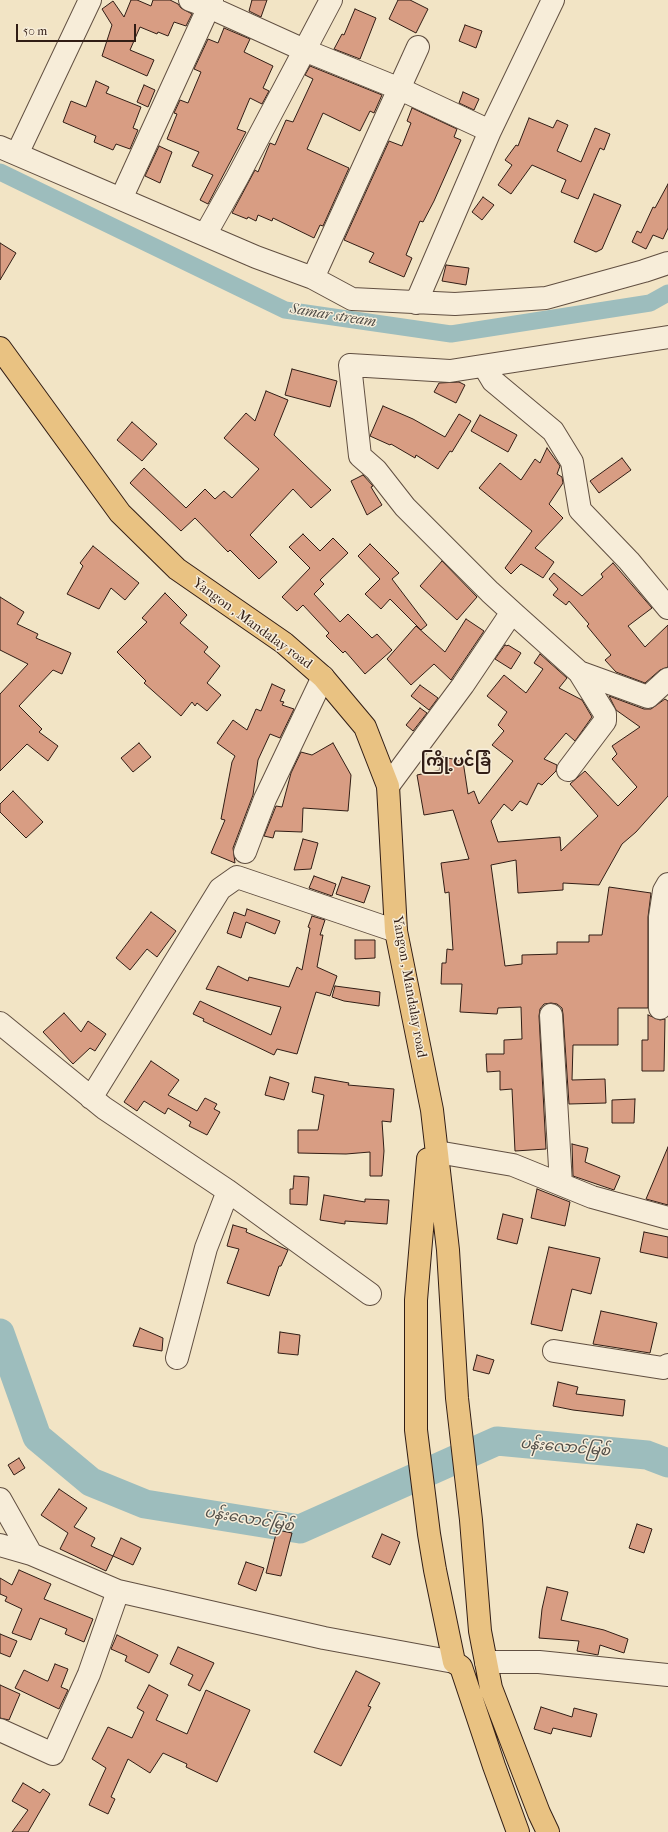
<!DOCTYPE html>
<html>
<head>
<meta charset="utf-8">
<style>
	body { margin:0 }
	#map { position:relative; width:668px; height:1832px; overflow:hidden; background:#f2e4c5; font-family:"IM FELL French Canon",serif }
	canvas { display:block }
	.scale { position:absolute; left:16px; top:24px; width:120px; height:18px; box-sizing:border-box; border:2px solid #311d15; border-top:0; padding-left:5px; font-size:12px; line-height:14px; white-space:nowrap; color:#311d15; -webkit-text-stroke:3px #f7edd9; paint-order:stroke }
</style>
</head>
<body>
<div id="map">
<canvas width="668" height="1832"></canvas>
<div class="scale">50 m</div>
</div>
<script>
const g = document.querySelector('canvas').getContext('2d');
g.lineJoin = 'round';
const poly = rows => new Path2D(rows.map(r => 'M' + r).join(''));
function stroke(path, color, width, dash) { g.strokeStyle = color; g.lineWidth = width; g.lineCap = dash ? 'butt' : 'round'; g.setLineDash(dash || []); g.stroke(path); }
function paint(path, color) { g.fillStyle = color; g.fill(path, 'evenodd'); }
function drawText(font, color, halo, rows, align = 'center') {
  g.font = font + ' "IM FELL French Canon","Noto Sans Myanmar",serif'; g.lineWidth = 3; g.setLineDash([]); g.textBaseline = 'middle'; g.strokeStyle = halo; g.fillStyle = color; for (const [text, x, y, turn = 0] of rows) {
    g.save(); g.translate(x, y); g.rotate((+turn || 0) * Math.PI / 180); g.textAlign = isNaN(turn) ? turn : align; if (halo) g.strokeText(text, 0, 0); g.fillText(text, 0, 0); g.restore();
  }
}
stroke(poly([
	[0,172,285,310,451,334,650,303,668,293]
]), '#9dbdbd', 17);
stroke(poly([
	[0,1333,37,1437,91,1482,145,1504,300,1529,497,1441,647,1455,668,1463]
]), '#9dbdbd', 29);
const building = poly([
	[131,0,137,0,151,6,153,0,170,0,178,4,181,8,192,14,186,26,174,22,168,36,158,32,157,34,140,27,130,50,154,60,147,76,102,56,112,25,102,9,113,1,124,17,131,0],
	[252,0,267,0,261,17,249,11,252,0],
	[398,0,410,0,428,9,416,33,389,19,398,0],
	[355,9,376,18,360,59,334,49,342,34,344,35,355,9],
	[465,25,482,31,476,48,459,41,465,25],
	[224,28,250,39,244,52,273,66,263,88,269,91,262,104,250,98,237,129,246,132,208,204,200,200,213,175,192,166,199,152,167,139,177,114,174,113,180,100,188,103,201,72,194,69,208,39,218,43,224,28],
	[310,66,382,95,374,113,370,111,360,131,323,113,307,149,349,168,323,226,320,225,314,238,273,218,272,221,258,215,256,221,248,217,247,219,232,213,255,170,258,172,270,143,275,145,286,120,293,122,313,79,305,75,310,66],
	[96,81,109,87,106,93,141,107,133,128,138,130,130,149,116,144,113,150,94,142,96,136,63,122,71,101,86,107,96,81],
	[144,85,155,90,148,107,137,102,144,85],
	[463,92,479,99,474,110,459,103,463,92],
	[412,108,457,129,454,137,461,140,434,201,423,222,420,221,406,255,412,258,404,277,369,262,374,253,344,240,389,141,402,146,411,123,407,121,412,108],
	[529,118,553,128,557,120,568,125,557,151,581,162,595,128,610,134,604,150,600,148,578,199,561,192,566,180,532,165,511,194,498,185,512,165,505,160,516,145,518,146,529,118],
	[159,146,172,152,160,183,145,176,159,146],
	[668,184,668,228,663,239,653,235,646,249,632,242,637,231,641,233,653,207,655,208,668,184],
	[594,194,621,205,602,249,596,252,574,242,594,194],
	[483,197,494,205,482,220,472,212,483,197],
	[0,243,16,253,0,280,0,243],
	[446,265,469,268,466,285,442,281,446,265],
	[292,369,337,381,330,407,285,395,292,369],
	[459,382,465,385,456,403,434,392,439,383,459,382],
	[266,391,288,400,274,435,331,490,311,508,293,489,250,535,277,562,259,579,230,550,228,552,195,518,181,531,130,483,144,468,186,508,205,489,215,499,224,491,232,498,259,469,224,438,246,413,255,421,266,391],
	[383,406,413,419,445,437,459,414,471,421,452,452,450,451,438,469,416,455,415,458,391,444,390,445,370,436,383,406],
	[480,415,517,435,508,452,471,431,480,415],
	[132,422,157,444,142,461,117,440,132,422],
	[547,448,560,466,557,474,562,477,563,483,549,504,563,518,535,548,554,562,543,578,521,564,511,574,505,568,532,531,479,488,500,463,521,480,535,459,540,463,547,448],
	[622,458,631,470,599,493,590,481,622,458],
	[363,475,373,486,371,487,382,505,367,515,351,481,363,475],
	[303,534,320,551,333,538,348,553,320,580,324,584,314,594,340,622,348,614,372,638,377,634,392,650,365,674,345,651,343,653,326,636,329,633,303,605,297,611,282,597,310,568,289,547,303,534],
	[370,544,399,573,392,579,427,625,421,630,390,599,381,609,365,594,380,579,358,556,370,544],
	[93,546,139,583,125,600,111,588,99,609,67,594,83,566,80,563,93,546],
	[442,561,477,597,457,620,420,586,442,561],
	[613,563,652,608,628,626,645,647,668,625,668,667,660,670,645,683,616,672,605,660,611,655,587,626,589,624,569,601,566,605,553,595,558,589,549,579,554,573,582,596,603,577,601,574,613,563],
	[165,593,187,615,180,623,208,647,204,652,220,666,207,683,221,695,207,711,197,703,195,706,192,702,181,716,144,683,146,681,117,652,147,622,142,618,165,593],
	[0,597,24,612,17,624,38,634,36,638,71,653,62,674,53,670,19,706,42,729,39,732,58,746,48,761,27,744,0,771,0,694,28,664,0,650,0,597],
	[466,619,484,631,451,680,434,664,411,685,387,659,416,626,445,652,466,619],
	[505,645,507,646,508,645,521,653,511,669,495,659,505,645],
	[540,654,567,678,559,688,582,700,592,717,575,741,566,733,544,759,557,765,556,771,542,785,538,783,527,805,520,801,512,811,504,804,491,821,498,842,560,837,561,851,598,816,570,784,585,771,618,806,637,787,612,759,617,754,612,746,640,727,616,710,609,696,644,709,651,709,665,699,668,701,668,796,636,832,622,844,599,885,563,883,563,890,518,893,516,860,491,865,505,966,522,964,522,955,557,954,557,942,589,942,589,935,602,935,609,887,651,893,648,917,648,1008,618,1008,618,1045,573,1045,572,1080,605,1079,606,1103,569,1104,563,1014,562,1008,557,1004,551,1003,544,1004,540,1009,539,1016,546,1149,515,1151,512,1089,500,1090,500,1071,487,1072,486,1054,504,1054,504,1040,522,1039,521,1007,498,1008,497,1014,460,1012,462,984,441,984,442,963,446,963,447,949,453,950,449,892,445,893,441,863,469,859,453,810,424,815,417,775,440,770,437,756,463,761,468,794,474,791,479,804,513,761,492,745,504,731,498,725,507,712,487,696,504,675,526,693,543,669,534,663,540,654],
	[272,684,285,690,280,701,284,702,282,705,294,709,280,738,270,734,258,760,253,795,233,848,235,863,211,853,225,820,221,819,232,762,235,756,217,743,233,720,247,730,256,709,261,711,272,684],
	[420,685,438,698,429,710,411,696,420,685],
	[420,708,427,713,413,731,406,725,420,708],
	[139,743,151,757,133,772,121,758,139,743],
	[333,743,351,775,348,811,303,808,302,832,275,831,273,838,264,836,276,806,282,807,291,773,301,752,312,755,333,743],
	[13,791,43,822,26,838,0,812,0,804,13,791],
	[303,839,318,843,311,869,294,870,303,839],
	[314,876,336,884,332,896,309,888,314,876],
	[342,877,370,886,364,903,336,894,342,877],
	[247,909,280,921,275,934,246,922,241,938,227,933,234,912,245,916,247,909],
	[151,912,176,931,157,957,147,949,130,970,116,958,151,912],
	[312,916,325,920,320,935,323,935,317,967,337,976,330,996,316,992,297,1054,277,1049,274,1055,203,1021,204,1019,193,1014,200,1001,271,1035,281,1007,206,989,218,966,248,981,249,977,289,987,297,967,302,970,310,928,308,927,312,916],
	[355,940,375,940,375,958,355,959,355,940],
	[335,986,380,992,379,1006,344,1001,332,997,335,986],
	[64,1013,81,1032,88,1021,106,1034,95,1051,90,1048,73,1064,43,1032,64,1013],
	[648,1015,660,1020,665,1019,664,1071,642,1071,642,1040,648,1040,648,1015],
	[151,1061,179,1080,168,1095,197,1111,205,1098,217,1104,214,1109,220,1112,207,1135,189,1126,191,1122,168,1108,165,1114,144,1101,137,1111,124,1102,151,1061],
	[270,1077,289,1083,284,1100,265,1095,270,1077],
	[315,1077,349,1083,348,1085,394,1089,391,1122,382,1121,384,1151,382,1176,370,1176,370,1152,346,1154,298,1153,298,1130,318,1130,324,1095,312,1092,315,1077],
	[635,1099,634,1123,612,1123,612,1100,635,1099],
	[572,1144,588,1148,585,1162,620,1176,614,1190,573,1176,572,1144],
	[668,1147,668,1205,646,1199,668,1147],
	[294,1176,309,1177,307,1205,290,1204,290,1189,293,1189,294,1176],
	[537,1189,570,1202,565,1226,531,1218,537,1189],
	[324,1195,365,1202,365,1199,389,1200,387,1224,345,1221,345,1224,320,1220,324,1195],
	[503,1214,523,1219,517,1244,497,1239,503,1214],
	[233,1225,247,1229,246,1232,288,1250,281,1266,279,1266,269,1296,227,1283,239,1249,227,1246,233,1225],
	[644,1232,668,1237,668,1258,640,1252,644,1232],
	[549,1247,600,1258,591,1294,572,1289,562,1331,531,1324,549,1247],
	[601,1311,657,1323,650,1353,593,1344,601,1311],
	[140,1328,163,1338,162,1351,133,1346,140,1328],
	[280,1332,300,1335,298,1355,278,1353,280,1332],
	[477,1355,494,1360,489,1374,473,1370,477,1355],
	[558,1382,578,1387,576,1394,625,1400,623,1416,573,1410,553,1406,558,1382],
	[19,1458,25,1468,14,1475,8,1465,19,1458],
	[59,1489,87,1508,74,1527,95,1538,91,1546,113,1556,106,1571,60,1549,68,1533,41,1515,59,1489],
	[637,1524,652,1529,644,1553,629,1548,637,1524],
	[277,1530,292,1533,281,1576,266,1573,277,1530],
	[382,1534,400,1542,390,1565,372,1557,382,1534],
	[121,1538,141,1548,133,1565,113,1556,121,1538],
	[246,1562,264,1568,256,1591,238,1584,246,1562],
	[19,1570,51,1584,44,1599,93,1619,84,1642,65,1634,67,1629,40,1618,31,1640,12,1633,22,1609,5,1601,7,1597,0,1594,0,1578,12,1585,19,1570],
	[547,1587,568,1592,561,1620,604,1630,628,1639,624,1653,600,1645,598,1655,577,1651,579,1641,539,1638,542,1609,547,1587],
	[0,1634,17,1641,10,1657,0,1653,0,1634],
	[117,1635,158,1655,149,1673,125,1661,127,1656,111,1649,117,1635],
	[178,1647,214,1663,200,1691,188,1685,193,1675,170,1664,178,1647],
	[55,1664,68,1669,61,1687,68,1690,59,1709,15,1688,24,1670,47,1681,48,1681,55,1664],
	[356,1671,380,1683,368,1706,371,1707,341,1766,314,1752,356,1671],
	[0,1685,20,1694,9,1720,0,1718,0,1685],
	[149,1685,168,1695,156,1720,187,1734,206,1690,250,1710,217,1782,186,1767,187,1764,163,1753,150,1773,128,1759,111,1797,115,1799,108,1814,89,1805,106,1768,92,1759,108,1727,132,1738,144,1712,137,1708,149,1685],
	[541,1707,572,1717,574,1708,597,1714,591,1737,553,1728,551,1734,534,1729,541,1707],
	[23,1783,40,1793,43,1789,50,1794,28,1832,12,1832,28,1810,12,1801,23,1783]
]);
paint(building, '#d89d83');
stroke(building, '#311d15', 1);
const minor = poly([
	[190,0,209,7,304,50,400,89,490,131],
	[0,147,256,257,313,278,352,299,455,304,546,298,644,271,668,263],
	[17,154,90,0],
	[121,199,212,0],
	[205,235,237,178,331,0],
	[313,278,418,47],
	[416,303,490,131,553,0],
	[484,366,493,381,553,431,572,462,580,510,629,561,668,608],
	[512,612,579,672,605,714,605,721,568,770],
	[579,672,648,697,668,679],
	[388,786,463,685,512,612,490,592,405,507,376,470,360,456,350,365,450,371,668,337],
	[245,852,265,799,323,677],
	[660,1008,660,917,664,891,668,884],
	[551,1015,561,1184],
	[0,1023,104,1108,228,1191,370,1294],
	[91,1098,220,889,237,877,396,931],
	[437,1152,513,1165,592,1197,668,1218],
	[554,1351,663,1368,668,1365],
	[177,1358,206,1248,228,1191],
	[0,1499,31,1554,118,1591,324,1638,454,1662],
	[0,1545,31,1554],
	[486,1662,539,1662,668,1675],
	[0,1730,53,1754,89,1674,118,1591]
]);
const highway = poly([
	[0,348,120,513,177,569,284,643,323,677,365,727,388,786,396,931,432,1110,448,1250,457,1398,471,1520,480,1631,491,1688,539,1813,548,1832],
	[428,1159,416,1300,416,1430,429,1534,435,1570,454,1662,461,1667,494,1766,518,1832]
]);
stroke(minor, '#614f41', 24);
stroke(highway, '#311d15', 24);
stroke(minor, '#f7edd9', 22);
stroke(highway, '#e9c282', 22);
drawText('14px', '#311d15', '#f7edd9', [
	["Yangon , Mandalay road",252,624,36],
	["Yangon , Mandalay road",409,987,80]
]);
drawText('italic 15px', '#514d47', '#f7edd9', [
	["Samar stream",333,316,9],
	["ပန်းလောင်မြစ်",565,1448,5],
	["ပန်းလောင်မြစ်",249,1520,9]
]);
drawText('bold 16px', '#311d15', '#f7edd9', [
	["ကြို့ပင်ခြံ",456,762]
]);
</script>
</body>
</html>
